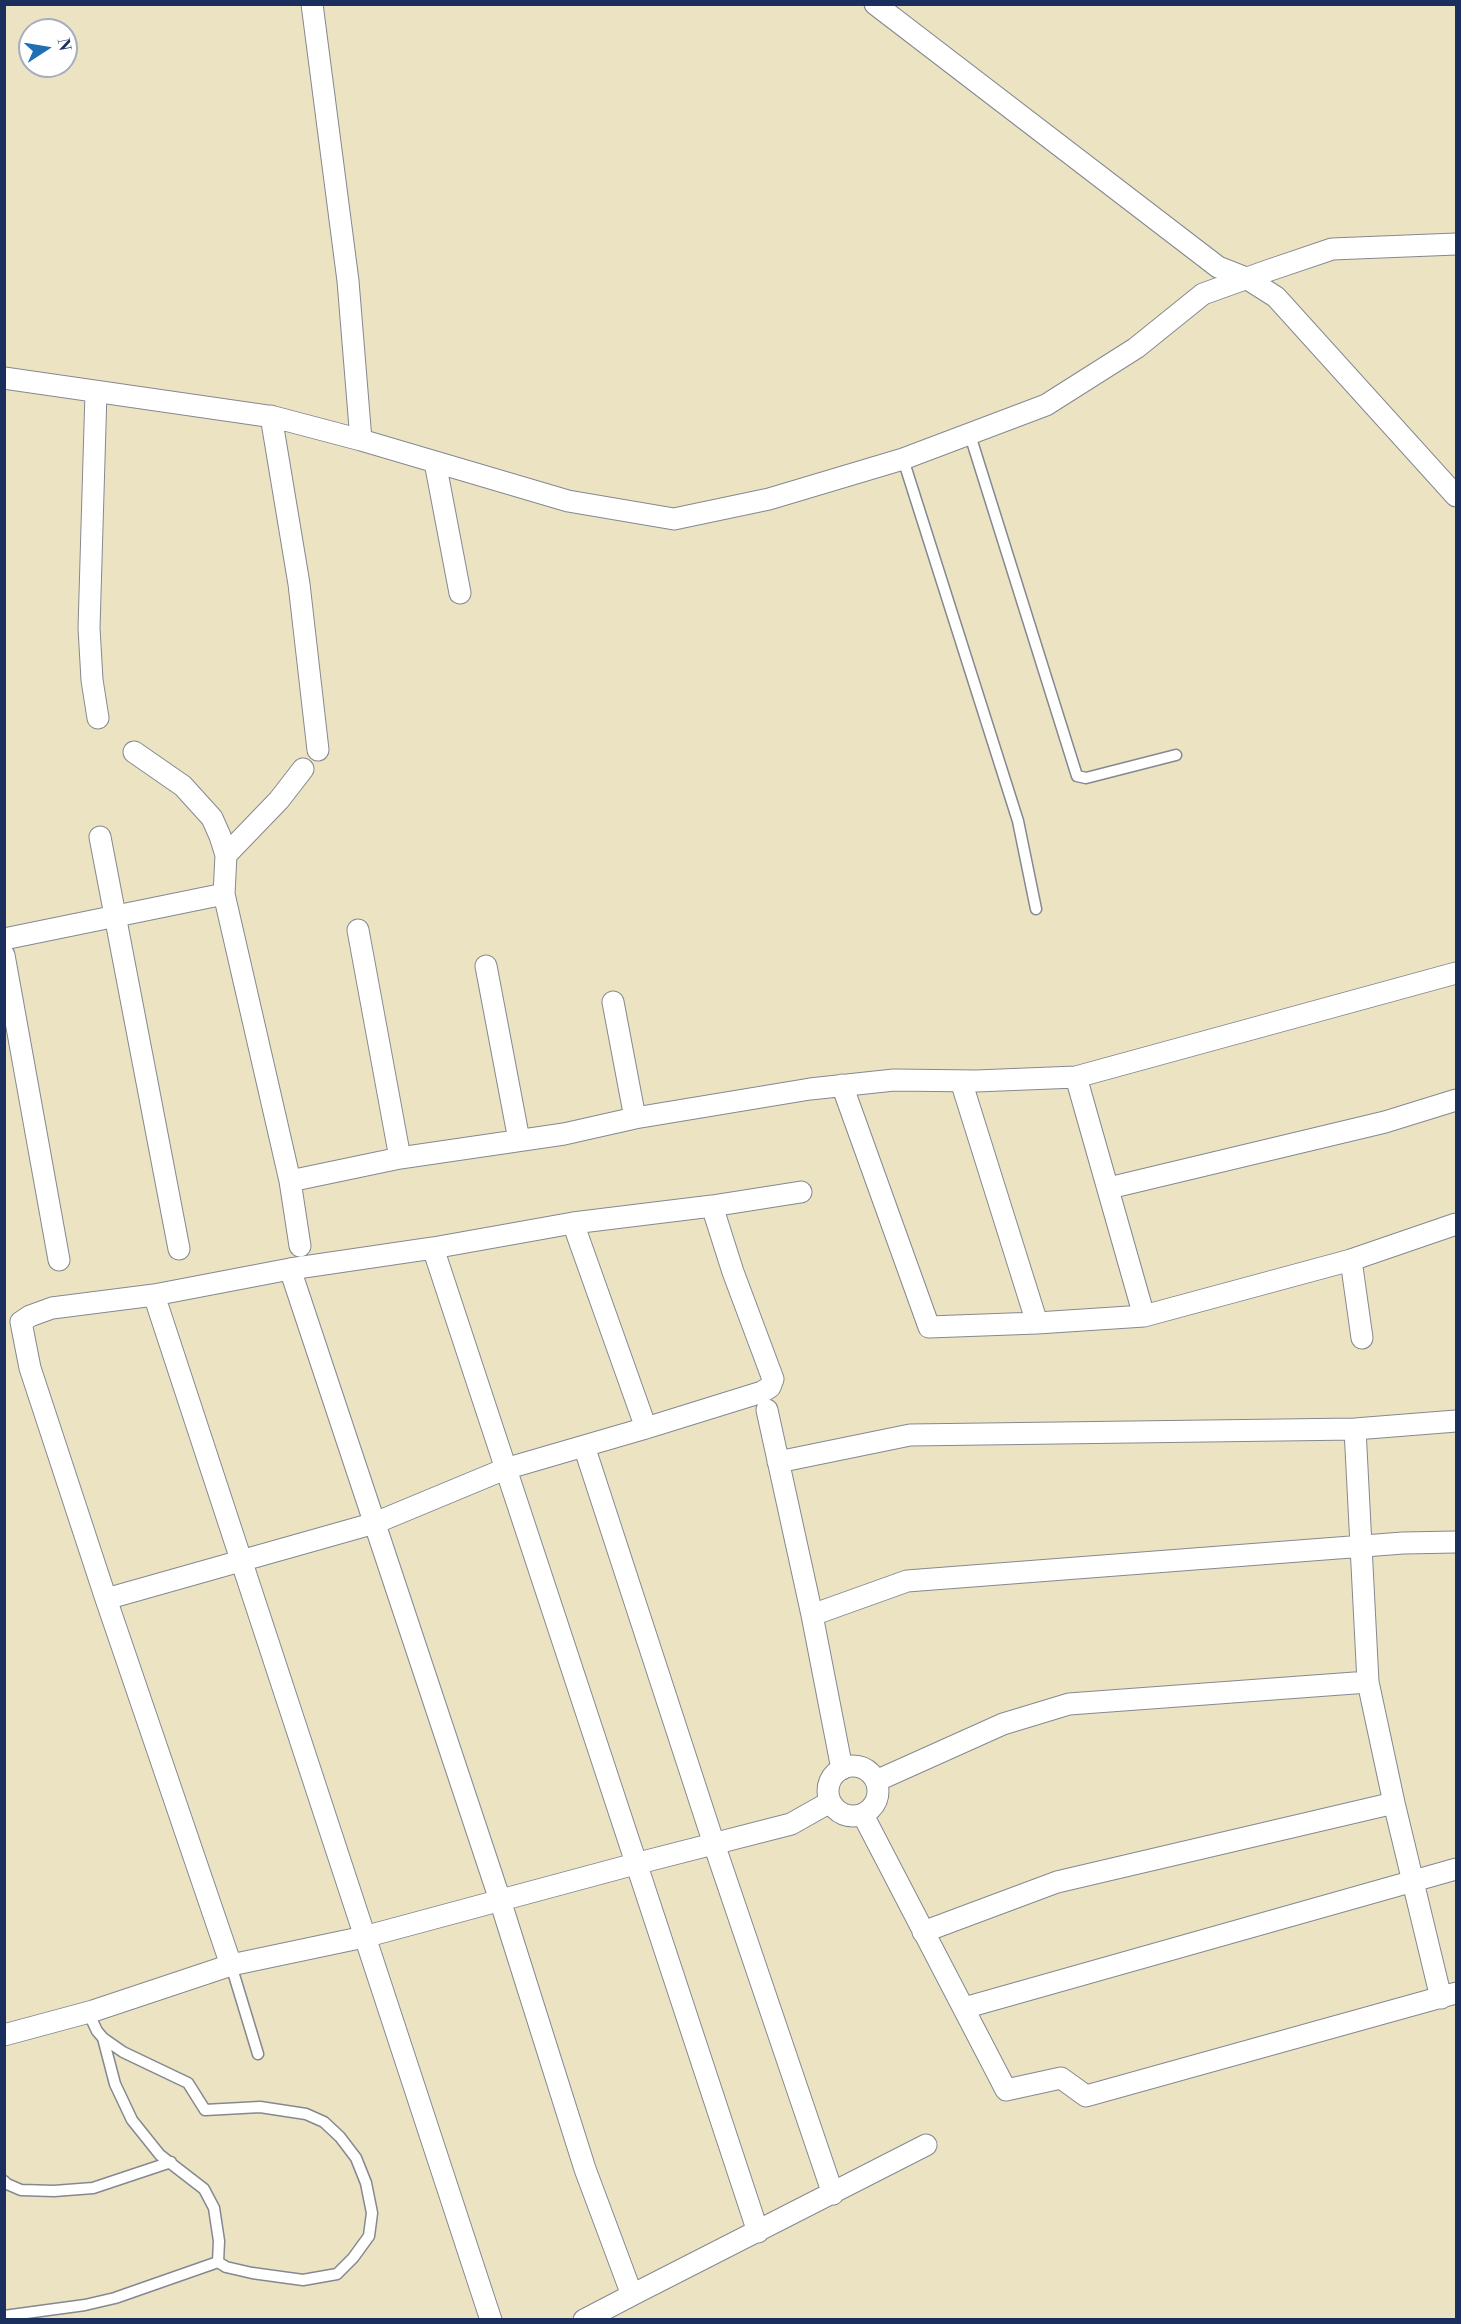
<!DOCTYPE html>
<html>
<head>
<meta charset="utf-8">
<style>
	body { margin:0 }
	#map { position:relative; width:1461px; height:2324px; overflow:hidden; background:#ece3c3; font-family:"Libre Bodoni",serif }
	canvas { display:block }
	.frame { position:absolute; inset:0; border:6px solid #1b2f5e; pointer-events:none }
	.north { position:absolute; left:18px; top:18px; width:60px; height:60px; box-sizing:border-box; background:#fff; border:2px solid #a4acbf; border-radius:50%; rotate:78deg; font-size:16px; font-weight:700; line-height:24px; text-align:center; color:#1b2f5e }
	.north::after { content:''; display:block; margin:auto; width:21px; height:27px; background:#1f6fb2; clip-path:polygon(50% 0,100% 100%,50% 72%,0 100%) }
</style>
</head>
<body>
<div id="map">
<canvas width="1461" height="2324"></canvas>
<div class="frame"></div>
<div class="north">N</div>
</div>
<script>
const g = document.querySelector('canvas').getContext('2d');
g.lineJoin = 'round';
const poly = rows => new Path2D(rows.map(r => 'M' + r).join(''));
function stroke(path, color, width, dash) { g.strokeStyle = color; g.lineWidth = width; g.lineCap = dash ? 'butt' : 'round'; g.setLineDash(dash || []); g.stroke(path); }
const lane = poly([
	[970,435,1077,776,1086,778,1176,755],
	[903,459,1018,821,1036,909],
	[231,1965,258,2054],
	[103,2038,115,2084,132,2120,160,2155,204,2189,214,2208,219,2241,218,2262],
	[4,2181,7,2184,21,2190,54,2191,93,2188,171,2162],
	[4,2316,85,2305,115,2298,218,2262,226,2267,252,2273,303,2280,337,2274,353,2258,369,2236,372,2213,366,2183,356,2158,340,2137,324,2122,306,2114,260,2107,205,2110,188,2083,123,2052,103,2038,97,2031,88,2012]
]);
const street = poly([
	[312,4,348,281,361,440],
	[875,4,1218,267,1246,278,1276,297,1456,496],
	[4,378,274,417,361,440,568,501,674,519,769,499,903,459,1046,405,1136,348,1203,294,1267,271,1332,249,1456,244],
	[96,392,89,628,92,680,98,718],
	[271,416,299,584,318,750],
	[435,462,460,593],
	[134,752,183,786,212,818,220,836,226,855,224,894,290,1181,300,1246],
	[100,837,179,1249],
	[226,855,279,800,303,769],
	[358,930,400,1158],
	[4,939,224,894],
	[4,955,59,1260],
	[486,966,519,1140],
	[613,1002,635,1118],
	[1076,1077,1144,1316],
	[961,1081,1037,1323],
	[842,1085,929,1327,1037,1323,1144,1316,1351,1260,1456,1224],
	[290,1181,400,1158,564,1134,635,1118,810,1089,894,1080,976,1081,1076,1077,1456,973],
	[1109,1188,1385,1122,1456,1100],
	[573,1223,646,1428],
	[433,1248,758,2232],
	[1351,1260,1362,1338],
	[290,1269,500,1900,585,2169,632,2295,926,2145],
	[154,1295,491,2320],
	[767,1410,812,1615,842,1769],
	[1355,1429,1368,1682,1394,1803,1441,1998],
	[584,1446,714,1844,833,2194],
	[778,1462,910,1435,1355,1429,1456,1421],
	[106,1599,375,1523,505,1469,646,1428,762,1392,770,1387,773,1379,733,1272,712,1206],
	[812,1615,907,1581,1403,1543,1456,1542],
	'828 1791a25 25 0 1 1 50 0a25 25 0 1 1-50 0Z',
	[876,1781,1003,1724,1069,1704,1368,1682],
	[863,1815,1006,2090,1061,2078,1086,2096,1456,1993],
	[923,1932,1057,1882,1394,1803],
	[231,1965,106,1599,30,1368,21,1322,30,1316,52,1308,154,1295,290,1269,433,1248,573,1223,712,1206,801,1192],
	[964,2008,1456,1869],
	[4,2035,93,2011,231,1965,364,1937,635,1864,791,1824,830,1802],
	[584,2320,632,2295]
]);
stroke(lane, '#848990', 13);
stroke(street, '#848990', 23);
stroke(lane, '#fff', 10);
stroke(street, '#fff', 21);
</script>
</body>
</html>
